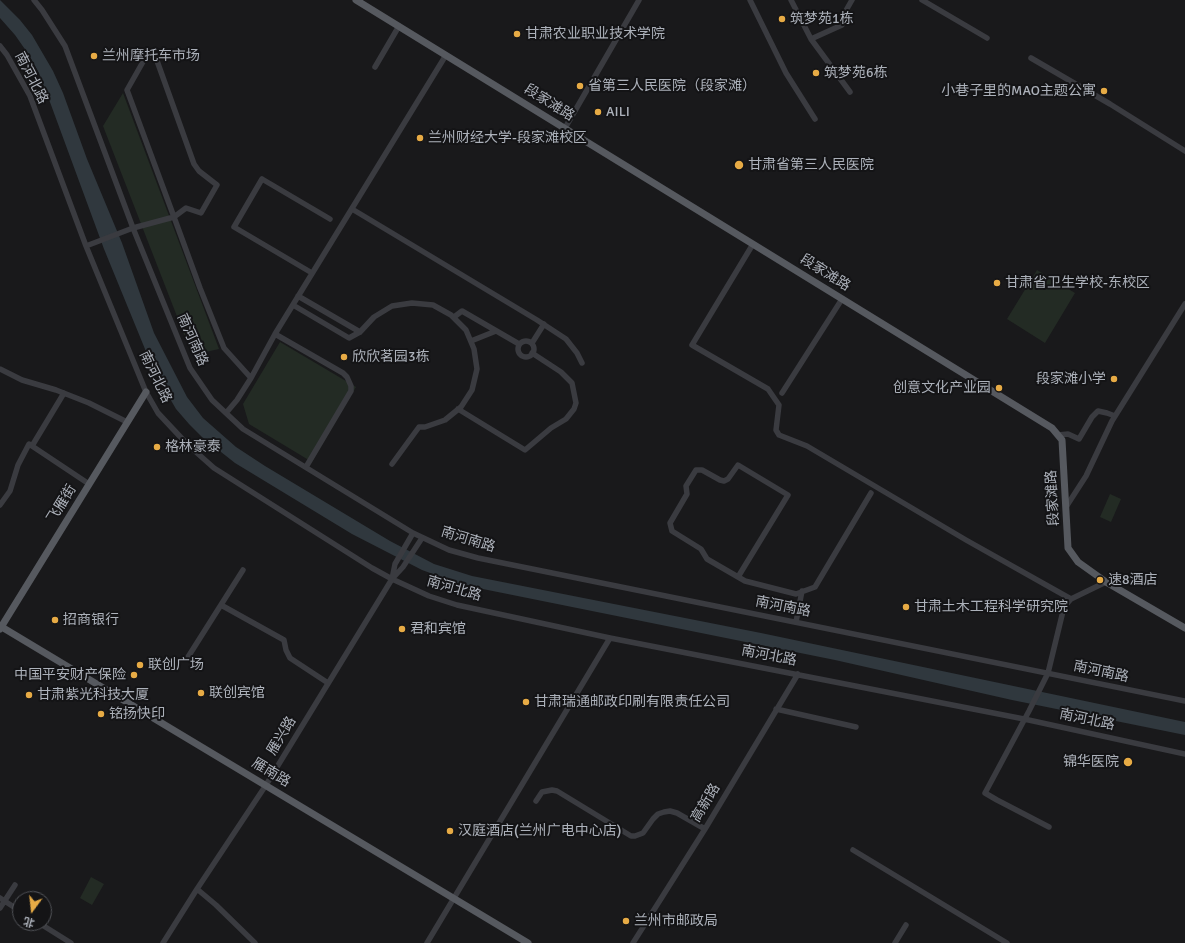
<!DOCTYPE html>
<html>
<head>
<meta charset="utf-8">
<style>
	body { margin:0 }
	#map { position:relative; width:1185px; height:943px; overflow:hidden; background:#19191b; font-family:Signika,"Noto Sans SC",sans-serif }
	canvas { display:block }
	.north { position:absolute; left:12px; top:891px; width:40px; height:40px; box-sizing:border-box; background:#141416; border:1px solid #515358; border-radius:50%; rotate:195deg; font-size:11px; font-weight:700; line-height:16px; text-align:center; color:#acb1ba }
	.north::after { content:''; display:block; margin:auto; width:14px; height:18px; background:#e7ab45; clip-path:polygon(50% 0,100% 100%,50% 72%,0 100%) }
</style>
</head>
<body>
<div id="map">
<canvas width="1185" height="943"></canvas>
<div class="north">北</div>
</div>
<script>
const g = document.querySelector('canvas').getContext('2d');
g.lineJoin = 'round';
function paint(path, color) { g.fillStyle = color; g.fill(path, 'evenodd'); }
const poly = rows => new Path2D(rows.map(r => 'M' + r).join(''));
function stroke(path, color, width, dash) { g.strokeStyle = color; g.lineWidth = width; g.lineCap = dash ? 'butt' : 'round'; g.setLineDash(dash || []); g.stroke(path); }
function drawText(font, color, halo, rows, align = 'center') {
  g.font = font + ' Signika,"Noto Sans SC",sans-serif'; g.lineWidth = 4; g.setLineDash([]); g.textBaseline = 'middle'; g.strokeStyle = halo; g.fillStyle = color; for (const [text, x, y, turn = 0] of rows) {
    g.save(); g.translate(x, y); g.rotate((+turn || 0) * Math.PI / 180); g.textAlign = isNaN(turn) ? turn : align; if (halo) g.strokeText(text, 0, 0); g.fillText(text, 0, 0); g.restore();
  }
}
paint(poly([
	[123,93,219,349,192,355,103,126],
	[1037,270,1075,293,1045,343,1007,319],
	[280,342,356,387,312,462,249,424,243,404],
	[1110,494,1121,499,1111,522,1100,517],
	[91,877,104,884,92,905,80,898]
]), '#232b24');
paint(poly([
	[0,0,20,20,32,35,53,71,63,93,87,159,122,243,154,333,187,397,203,418,236,447,265,466,390,541,434,564,472,576,761,633,1185,722,1185,735,1012,700,835,660,463,585,422,570,352,534,235,463,202,437,189,424,176,409,154,371,104,249,47,94,39,73,29,55,15,35,0,18]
]), '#30383e');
stroke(poly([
	[34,0,42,10,65,46,133,228,190,368,212,400,243,429,413,533,449,550,478,558,1185,701],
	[750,0,786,73,815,119],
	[791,0,811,39,850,92],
	[922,0,987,38],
	[811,39,842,25,844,14,852,0],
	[0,46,7,55,30,96,86,246,146,392,158,413,187,444,214,468,372,568,392,579,429,596,457,605,610,638,1024,719,1185,754],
	[1031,58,1110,104,1185,151],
	[375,67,399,26],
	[565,128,639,0],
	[352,209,537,320,566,339,577,353,582,363],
	[753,244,692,345,768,389,779,405,776,430,779,435,807,446,966,540,1071,599],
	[86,246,133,228,174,217,186,208,201,213,217,185,199,171,194,164,156,58,148,53,127,90,174,217,200,288,224,348,251,378],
	[312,273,234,227,262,179,330,219],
	[298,296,360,332],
	[293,305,349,338,360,332,374,317,392,306,412,303,433,305,451,315,466,330,474,349,477,369,472,390,461,407,445,420,425,427,419,427,392,464],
	[454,317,462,311,519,344],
	[275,334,343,373,347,377,351,386,351,391,306,467],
	[471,341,496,331],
	'518 349a8 8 0 1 1 16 0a8 8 0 1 1-16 0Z',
	[532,343,544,324],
	[0,369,22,380,56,390,89,403,127,422],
	[782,393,842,299],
	[458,409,525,450,551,428,566,419,574,409,576,403,572,383,561,372,532,353],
	[226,413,237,400,251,378,275,334,446,55],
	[1058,435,1068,434,1079,439,1092,417,1098,411,1107,413,1115,416],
	[32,446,64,393],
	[0,505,10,491,18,465,29,444,89,484],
	[1066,507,1086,476,1112,421,1185,304],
	[738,577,788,495,738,465,728,479,724,481,720,480,702,470,696,470,686,486,687,494,670,523,672,531,701,549,707,559,745,581,796,594,815,587,871,493],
	[392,579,395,564,413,533],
	[221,605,284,640,286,650,290,658,328,683],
	[796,622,802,591],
	[188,657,243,570],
	[776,709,856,727],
	[536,801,542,792,552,790,557,791,631,836,635,836,643,833,653,819,658,814,664,812,670,811,677,813,705,829],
	[1049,827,997,800,985,793,1029,711,1048,673,1064,607,1071,599,1106,582],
	[853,850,1007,943],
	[197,889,216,905,255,943],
	[0,898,20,911],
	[0,908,15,885],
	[39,923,71,943],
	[163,943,197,889,266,785,392,579,403,567,422,538],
	[427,943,610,638],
	[633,943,705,829,798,674],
	[895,943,906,925]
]), '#3a3b40', 5.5);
stroke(poly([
	[356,0,1052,428,1062,440,1068,548,1078,562,1106,582,1185,628],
	[0,626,528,943],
	[0,629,146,392]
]), '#56595f', 7);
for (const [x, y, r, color] of [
	[782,19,4,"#e7ab45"],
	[517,34,4,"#e7ab45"],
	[94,56,4,"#e7ab45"],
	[816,73,4,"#e7ab45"],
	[580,86,4,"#e7ab45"],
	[1104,91,4,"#e7ab45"],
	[598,112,4,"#e7ab45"],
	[420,138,4,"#e7ab45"],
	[739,165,5,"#e7ab45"],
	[997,283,4,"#e7ab45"],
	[344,357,4,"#e7ab45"],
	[1114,379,4,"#e7ab45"],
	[999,388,4,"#e7ab45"],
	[157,447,4,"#e7ab45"],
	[1100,580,4,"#e7ab45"],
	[906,607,4,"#e7ab45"],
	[55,620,4,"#e7ab45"],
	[402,629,4,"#e7ab45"],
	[140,665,4,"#e7ab45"],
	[134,675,4,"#e7ab45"],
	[201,693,4,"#e7ab45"],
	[29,695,4,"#e7ab45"],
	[526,702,4,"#e7ab45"],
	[101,714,4,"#e7ab45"],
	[1128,762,5,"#e7ab45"],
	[450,831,4,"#e7ab45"],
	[626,921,4,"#e7ab45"]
]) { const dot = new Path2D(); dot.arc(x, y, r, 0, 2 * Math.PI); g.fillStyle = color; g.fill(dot); stroke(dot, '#141416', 1.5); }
drawText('14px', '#acb1ba', '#141416', [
	["筑梦苑1栋",790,19],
	["甘肃农业职业技术学院",525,34],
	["兰州摩托车市场",102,56],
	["筑梦苑6栋",824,73],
	["省第三人民医院（段家滩）",588,86],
	["小巷子里的MAO主题公寓",1096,91,"right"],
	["AILI",606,112],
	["兰州财经大学-段家滩校区",428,138],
	["甘肃省第三人民医院",748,165],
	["甘肃省卫生学校-东校区",1005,283],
	["欣欣茗园3栋",352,357],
	["段家滩小学",1106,379,"right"],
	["创意文化产业园",991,388,"right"],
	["格林豪泰",165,447],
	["速8酒店",1108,580],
	["甘肃土木工程科学研究院",914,607],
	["招商银行",63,620],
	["君和宾馆",410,629],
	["联创广场",148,665],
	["中国平安财产保险",126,675,"right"],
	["联创宾馆",209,693],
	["甘肃紫光科技大厦",37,695],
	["甘肃瑞通邮政印刷有限责任公司",534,702],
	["铭扬快印",109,714],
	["锦华医院",1119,762,"right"],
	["汉庭酒店(兰州广电中心店)",458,831],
	["兰州市邮政局",634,921]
], 'left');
drawText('14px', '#acb1ba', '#141416', [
	["南河北路",31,78,63],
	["段家滩路",549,103,32],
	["段家滩路",825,273,32],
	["南河南路",192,340,66],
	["南河北路",155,377,64],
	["段家滩路",1053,498,-93],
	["飞雁街",62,504,-58],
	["南河南路",468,540,17],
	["南河北路",454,589,16],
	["南河南路",783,607,11],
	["南河北路",769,656,11],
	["南河南路",1101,672,12],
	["南河北路",1087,720,12],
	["雁兴路",282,736,-59],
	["雁南路",271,773,31],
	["高新路",706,803,-59]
]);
</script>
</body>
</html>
